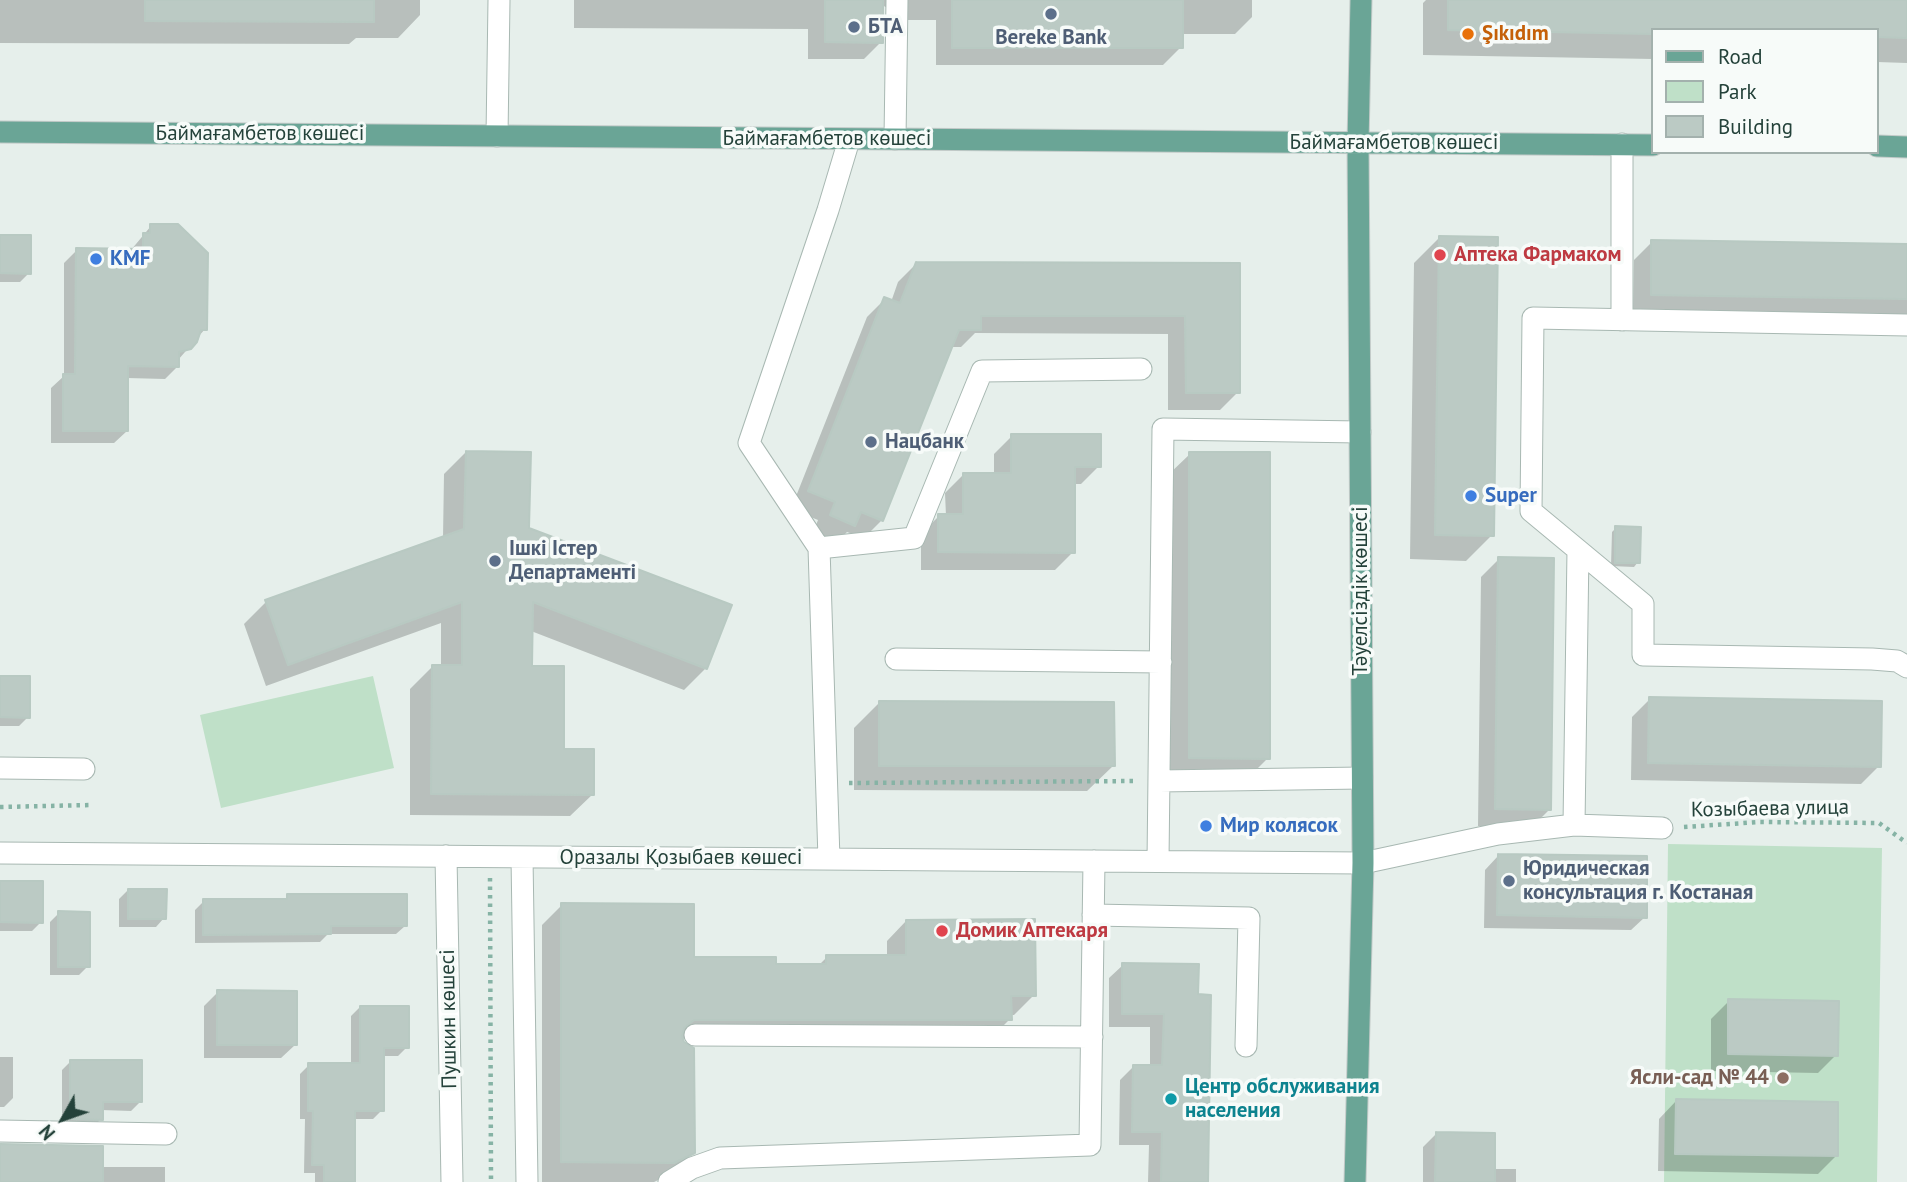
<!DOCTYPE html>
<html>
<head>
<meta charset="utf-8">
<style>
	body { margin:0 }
	#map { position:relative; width:1907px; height:1182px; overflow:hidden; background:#e6efeb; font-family:"PT Sans",sans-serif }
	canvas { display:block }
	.legend { position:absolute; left:1651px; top:28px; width:228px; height:126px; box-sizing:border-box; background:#f7fbf9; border:2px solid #a3b1ad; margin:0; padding:9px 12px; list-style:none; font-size:21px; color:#24423a }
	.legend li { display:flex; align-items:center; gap:14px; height:35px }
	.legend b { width:35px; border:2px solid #a3b1ad }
	.north { position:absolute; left:28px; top:1084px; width:70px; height:70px; -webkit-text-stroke:5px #f7fbf9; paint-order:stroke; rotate:230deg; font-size:19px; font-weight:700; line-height:28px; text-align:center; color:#24423a }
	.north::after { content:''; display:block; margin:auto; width:24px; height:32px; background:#24423a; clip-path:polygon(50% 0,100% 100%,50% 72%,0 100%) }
</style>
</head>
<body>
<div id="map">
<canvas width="1907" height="1182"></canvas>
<ul class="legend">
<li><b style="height:9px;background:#6aa596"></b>Road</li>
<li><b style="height:19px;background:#bfe0c8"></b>Park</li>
<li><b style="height:19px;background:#bbcac4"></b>Building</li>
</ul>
<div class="north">N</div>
</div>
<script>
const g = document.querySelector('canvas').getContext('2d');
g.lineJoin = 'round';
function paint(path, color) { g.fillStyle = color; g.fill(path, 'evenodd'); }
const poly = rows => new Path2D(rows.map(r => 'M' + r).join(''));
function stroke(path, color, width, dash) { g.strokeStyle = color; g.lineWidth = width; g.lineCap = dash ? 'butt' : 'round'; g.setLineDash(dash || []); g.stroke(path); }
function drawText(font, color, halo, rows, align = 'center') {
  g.font = font + ' "PT Sans",sans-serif'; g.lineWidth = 7; g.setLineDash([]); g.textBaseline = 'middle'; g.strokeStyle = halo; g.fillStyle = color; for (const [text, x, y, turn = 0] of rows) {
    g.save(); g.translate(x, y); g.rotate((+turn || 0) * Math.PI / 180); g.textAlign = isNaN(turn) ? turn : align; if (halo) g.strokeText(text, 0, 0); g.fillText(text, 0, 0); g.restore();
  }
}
paint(poly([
	[373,676,394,768,221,808,200,715],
	[1668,844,1882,848,1877,1182,1664,1182]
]), '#bfe0c8');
paint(poly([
	[0,0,420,0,420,15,398,38,356,38,349,44,0,43],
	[574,0,1252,0,1252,17,1235,34,1181,34,1181,47,1163,65,936,65,936,20,893,20,891,10,882,5,881,42,864,59,808,59,808,29,574,28],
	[1426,0,1907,0,1907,63,1877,62,1877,30,1653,30,1653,59,1423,55,1423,3],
	[151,226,205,329,178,360,178,366,165,379,127,378,127,431,114,443,51,443,51,388,64,376,64,263,77,250,131,250],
	[0,237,29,273,20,282,0,282],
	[1439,238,1492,535,1466,561,1410,559,1414,263],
	[1652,242,1907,246,1907,316,1633,312,1634,260],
	[916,264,1239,265,1238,392,1220,410,1168,410,1168,334,975,333,961,347,950,347,882,520,864,538,847,532,836,543,813,533,818,520,791,509,867,317,885,299,891,302,898,282],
	[1012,436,1099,466,1081,484,1073,484,1073,552,1055,570,921,570,921,534,939,516,946,516,945,493,963,475,994,475,994,454],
	[466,452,527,529,706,668,684,690,531,631,530,667,562,751,593,794,570,816,410,815,410,689,432,667,441,667,441,623,266,686,244,624,266,602,443,538,444,474],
	[1190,454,1268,758,1246,780,1168,779,1168,475],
	[1616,528,1638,562,1634,567,1611,566,1612,532],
	[1499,559,1550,809,1532,827,1478,826,1481,577],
	[0,678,28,717,19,726,0,726],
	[1650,699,1879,766,1861,784,1631,780,1632,717],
	[879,703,1113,766,1087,791,854,790,854,728],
	[1498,856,1645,917,1631,930,1484,928,1485,870],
	[0,883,41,922,32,931,0,931],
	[128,890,164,918,156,927,119,927,119,899],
	[288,896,405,926,396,934,328,934,320,942,195,943,195,910,204,901,283,901],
	[562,905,692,959,775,966,818,966,827,957,887,957,887,941,906,921,1034,995,1014,1015,1010,1015,1010,1019,990,1039,681,1039,693,1152,673,1173,654,1182,542,1182,542,925],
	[59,913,88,966,79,975,50,975,50,922],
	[1123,965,1196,996,1207,1182,1148,1182,1149,1145,1119,1145,1120,1080,1134,1066,1150,1067,1150,1027,1109,1027,1109,978],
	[218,992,295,1045,281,1058,204,1058,204,1006],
	[1729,1001,1836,1055,1818,1073,1711,1071,1711,1019],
	[360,1007,407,1047,398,1056,383,1056,382,1110,373,1119,353,1119,353,1182,315,1182,315,1173,304,1173,305,1119,300,1119,300,1074,309,1065,351,1065,351,1016],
	[0,1057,13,1057,13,1098,4,1107,0,1107],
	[71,1061,140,1102,131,1111,101,1110,101,1119,92,1128,62,1127,62,1070],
	[1676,1101,1836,1156,1818,1174,1658,1171,1659,1119],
	[1436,1134,1493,1169,1516,1169,1516,1182,1423,1182,1423,1147],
	[0,1145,101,1167,165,1167,165,1182,0,1182]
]), '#0003');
const building = poly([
	[145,0,374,0,374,22,145,21,145,0],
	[825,0,883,0,883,43,825,42,825,0],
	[952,0,1183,0,1183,48,952,48,952,0],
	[1448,0,1907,0,1907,38,1877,37,1877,30,1653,30,1653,34,1448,30,1448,0],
	[150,224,178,224,208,253,207,330,201,330,197,342,191,349,179,352,179,367,128,366,128,431,63,431,63,374,75,374,76,248,143,249,143,233,150,233,150,224],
	[0,235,31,235,31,274,0,273,0,235],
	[1439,236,1498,237,1494,536,1435,535,1439,236],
	[1651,240,1907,244,1907,299,1651,295,1651,240],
	[916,262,1240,263,1240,393,1186,393,1185,316,981,316,981,330,959,330,883,521,861,512,855,526,830,515,835,502,808,491,884,297,900,303,916,262],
	[1011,434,1101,434,1101,467,1075,467,1075,553,938,552,938,514,963,514,963,473,1011,473,1011,434],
	[466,451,531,452,529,528,732,605,707,669,533,602,532,666,564,666,564,749,594,749,594,795,431,794,432,665,462,665,462,602,288,665,265,600,464,529,466,451],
	[1189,452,1270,452,1270,759,1189,758,1189,452],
	[1615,526,1641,527,1640,563,1615,563,1615,526],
	[1498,557,1554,558,1551,810,1495,809,1498,557],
	[0,676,30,676,30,718,0,717,0,676],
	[1649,697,1882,701,1881,767,1648,763,1649,697],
	[879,701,1114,702,1115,766,879,766,879,701],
	[1498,854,1647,856,1647,918,1497,915,1498,854],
	[0,881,43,881,43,923,0,922,0,881],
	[128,889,167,889,166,919,128,919,128,889],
	[287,894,407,894,407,926,331,926,331,934,203,935,203,899,287,899,287,894],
	[561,903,694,904,694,957,776,957,776,964,826,964,826,955,906,955,906,920,1035,919,1036,996,1011,996,1012,1020,694,1020,684,1028,682,1036,684,1042,694,1048,695,1153,674,1163,561,1162,561,903],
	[58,911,90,912,90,967,58,967,58,911],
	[1122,963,1199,964,1198,994,1211,995,1208,1182,1161,1182,1162,1132,1132,1132,1133,1065,1162,1065,1164,1014,1122,1014,1122,963],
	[217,990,297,991,297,1045,217,1045,217,990],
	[1728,999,1839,1001,1838,1056,1728,1054,1728,999],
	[360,1006,409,1006,409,1048,384,1048,384,1111,355,1111,355,1182,324,1182,324,1165,312,1165,313,1111,308,1111,308,1063,360,1063,360,1006],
	[70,1060,142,1060,142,1102,103,1102,103,1120,70,1119,70,1060],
	[1676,1099,1838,1102,1838,1156,1675,1154,1676,1099],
	[1436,1132,1495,1133,1495,1182,1435,1182,1436,1132],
	[0,1144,103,1146,103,1182,0,1182,0,1144]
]);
paint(building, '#bbcac4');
stroke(building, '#b8c9c2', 2);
const minor = poly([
	[497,136,499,0],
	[895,139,897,0],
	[1622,320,1622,144],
	[819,548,914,538,982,371,1141,369],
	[1578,550,1643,604,1643,655,1872,659,1897,661,1907,667],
	[896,659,1161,662],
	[0,768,84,769],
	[1159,781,1362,778],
	[1574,825,1578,550,1531,511,1533,318,1907,325],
	[0,853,1363,863,1498,834,1574,825,1662,828],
	[446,856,452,1182],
	[522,857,527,1182],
	[829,859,819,548,749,443,828,210,849,140],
	[1158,861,1163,429,1360,432],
	[1093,915,1249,918,1246,1046],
	[695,1035,1092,1037],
	[0,1131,166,1134],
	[669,1182,692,1168,720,1158,1090,1145,1094,861]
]);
const major = poly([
	[0,132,1653,145],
	[1877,146,1907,147],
	[1355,1182,1363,863,1358,143,1361,0]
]);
stroke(minor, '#a8b8b2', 23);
stroke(major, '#c2cac8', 23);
stroke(poly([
	[849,783,1134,781],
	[0,807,91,805],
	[1684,827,1760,822,1879,823,1907,843],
	[490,878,491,1182]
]), '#86b3a5', 4.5, [3.5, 5]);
stroke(minor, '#fff', 21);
stroke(major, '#6aa596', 21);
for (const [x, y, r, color] of [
	[1051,14,7,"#5c6f8a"],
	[854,27,7,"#5c6f8a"],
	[1468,34,7,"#e8710a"],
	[1440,255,7,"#e0444e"],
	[96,259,7,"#3f7fe0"],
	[871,442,7,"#5c6f8a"],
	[1471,496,7,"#3f7fe0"],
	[495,561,7,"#5c6f8a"],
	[1206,826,7,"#3f7fe0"],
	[1509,881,7,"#5c6f8a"],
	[942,931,7,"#e0444e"],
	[1783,1078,7,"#8d6e63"],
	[1171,1099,7,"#0f9aa8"]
]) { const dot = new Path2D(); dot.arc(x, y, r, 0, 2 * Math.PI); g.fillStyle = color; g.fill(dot); stroke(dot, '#f7fbf9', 2.5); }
drawText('bold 21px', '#4e5e75', '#f7fbf9', [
	["БТА",868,27],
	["Bereke Bank",1051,38,"center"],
	["Нацбанк",885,442],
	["Ішкі Істер",509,549],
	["Департаменті",509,573],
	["Юридическая",1523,869],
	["консультация г. Костаная",1523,893]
], 'left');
drawText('bold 21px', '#c56008', '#f7fbf9', [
	["Şıkıdım",1482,34]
], 'left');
drawText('21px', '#24423a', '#f7fbf9', [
	["Баймағамбетов көшесі",260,134],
	["Баймағамбетов көшесі",827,139],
	["Баймағамбетов көшесі",1394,143],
	["Тәуелсіздік көшесі",1361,591,-90],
	["Козыбаева улица",1770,809,-1],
	["Оразалы Қозыбаев көшесі",681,858],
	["Пушкин көшесі",449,1019,-91]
]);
drawText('bold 21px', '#be3a42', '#f7fbf9', [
	["Аптека Фармаком",1454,255],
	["Домик Аптекаря",956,931]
], 'left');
drawText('bold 21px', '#366cbe', '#f7fbf9', [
	["KMF",110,259],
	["Super",1485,496],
	["Мир колясок",1220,826]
], 'left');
drawText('bold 21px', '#785e54', '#f7fbf9', [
	["Ясли-сад № 44",1769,1078]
], 'right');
drawText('bold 21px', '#0d838f', '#f7fbf9', [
	["Центр обслуживания",1185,1087],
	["населения",1185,1111]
], 'left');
</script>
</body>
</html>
